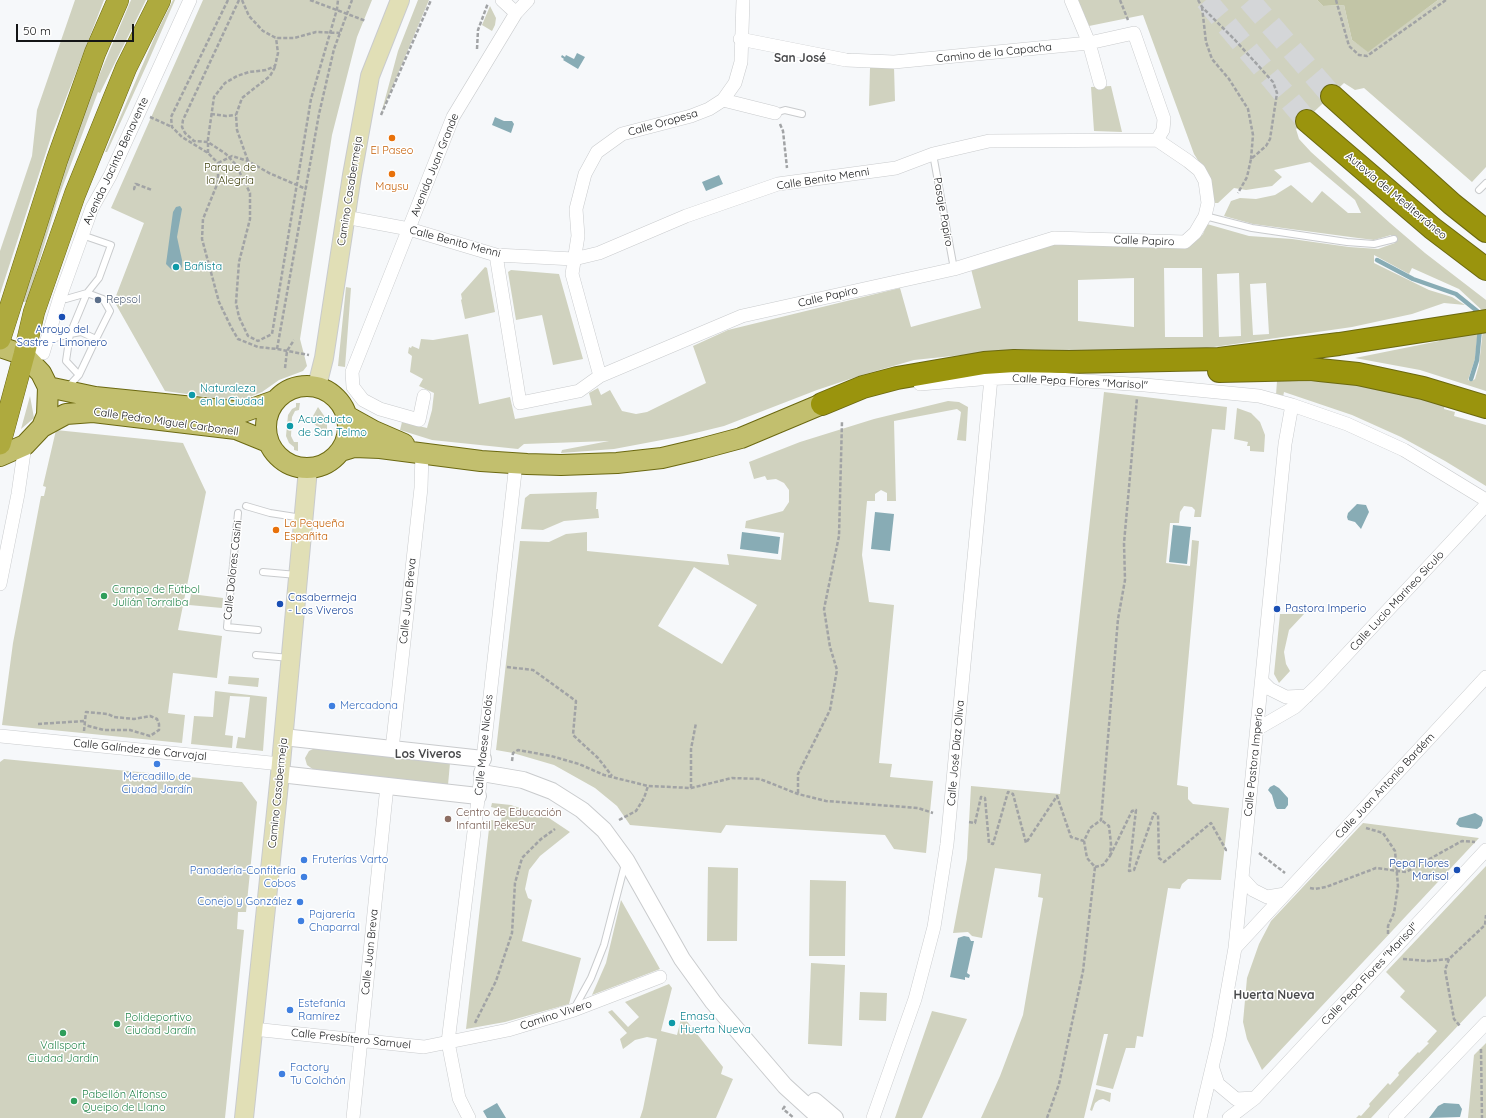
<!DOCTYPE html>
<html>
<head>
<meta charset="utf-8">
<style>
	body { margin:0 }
	#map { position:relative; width:1486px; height:1118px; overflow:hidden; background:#f6f8fa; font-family:Quicksand,sans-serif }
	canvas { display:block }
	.scale { position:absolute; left:16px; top:24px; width:118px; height:18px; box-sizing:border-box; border:2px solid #141516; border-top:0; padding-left:5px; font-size:12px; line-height:14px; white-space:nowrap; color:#141516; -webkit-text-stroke:3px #fff; paint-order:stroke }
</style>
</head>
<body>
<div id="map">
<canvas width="1486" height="1118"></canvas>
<div class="scale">50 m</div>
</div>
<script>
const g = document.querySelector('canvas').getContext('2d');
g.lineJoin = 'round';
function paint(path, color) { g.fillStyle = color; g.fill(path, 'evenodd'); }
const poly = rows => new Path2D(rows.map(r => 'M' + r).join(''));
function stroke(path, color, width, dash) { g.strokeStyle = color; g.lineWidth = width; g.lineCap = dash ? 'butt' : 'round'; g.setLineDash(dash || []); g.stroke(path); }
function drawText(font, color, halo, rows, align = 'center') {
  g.font = font + ' Quicksand,sans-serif'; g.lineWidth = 3; g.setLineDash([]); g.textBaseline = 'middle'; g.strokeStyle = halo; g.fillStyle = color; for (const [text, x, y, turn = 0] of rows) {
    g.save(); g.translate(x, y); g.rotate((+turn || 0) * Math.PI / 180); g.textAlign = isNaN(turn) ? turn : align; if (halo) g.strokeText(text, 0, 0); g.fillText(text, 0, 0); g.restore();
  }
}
paint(poly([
	[75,0,104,0,52,134,0,294,0,251,32,156,37,110],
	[131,0,146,0,100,93,98,92,58,199,27,302,22,302,53,198,93,90],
	[173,0,175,0,148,62,107,152,105,152,156,34],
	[203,0,372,0,357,37,332,135,300,339,307,366,303,371,279,380,262,392,247,398,230,400,165,391,114,301,144,223,111,208],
	[418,0,429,0,381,114,398,51],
	[1078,0,1317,0,1323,6,1344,5,1352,40,1368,51,1438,0,1486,0,1486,167,1472,182,1364,88,1355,90,1344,83,1296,129,1299,139,1311,152,1390,223,1425,253,1486,300,1486,314,1459,289,1412,268,1409,274,1374,255,1374,263,1429,290,1452,297,1465,305,1444,303,1412,314,1352,327,1207,348,1105,351,1020,349,914,360,862,375,817,390,724,426,683,436,614,449,561,453,562,450,609,441,524,444,518,449,432,440,400,430,402,422,427,428,432,410,434,393,419,386,423,379,410,372,412,356,408,353,409,347,411,348,412,346,419,349,421,339,433,340,468,334,479,404,510,397,515,419,592,405,589,393,598,388,601,395,610,390,622,411,636,414,647,412,706,383,693,346,728,330,900,288,911,327,981,308,971,269,1057,243,1193,243,1203,234,1207,224,1249,236,1292,239,1349,247,1378,249,1395,243,1391,235,1374,240,1358,238,1253,224,1224,216,1231,201,1240,198,1256,199,1275,195,1291,185,1312,203,1322,191,1348,213,1361,213,1355,200,1310,162,1274,170,1282,177,1272,186,1246,190,1234,188,1218,203,1214,203,1208,176,1194,154,1143,15,1089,26],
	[1164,268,1202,268,1203,337,1165,337],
	[1239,273,1241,336,1219,337,1217,274],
	[1134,278,1134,327,1078,321,1078,280],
	[1266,283,1269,334,1253,335,1250,284],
	[490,6,496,18,495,25,492,31,482,25],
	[894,67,895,101,869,106,870,68],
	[1111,86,1122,132,1094,131,1091,87],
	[485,267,487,268,495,312,465,319,461,300,462,299,461,294],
	[511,270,559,274,583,359,553,365,542,315,516,320,508,272],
	[346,287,351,288,345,367,338,366],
	[1486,328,1486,391,1420,370,1355,358,1439,341,1441,334,1478,329,1475,359,1468,380,1472,381,1475,379,1479,365,1483,329],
	[1277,381,1331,382,1374,386,1445,403,1444,409,1455,412,1454,416,1486,425,1486,486,1445,461,1401,437,1352,415,1284,392,1283,397,1276,395],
	[1104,392,1227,407,1225,430,1212,429,1201,517,1194,517,1195,510,1192,507,1184,506,1180,512,1179,523,1170,523,1166,563,1190,566,1192,540,1199,541,1177,785,1188,787,1188,799,1193,804,1229,808,1221,880,1188,879,1182,884,1180,889,1168,888,1143,1037,1137,1036,1135,1048,1126,1048,1113,1089,1096,1085,1108,1034,1104,1034,1084,1118,981,1118,1000,1076,1023,1015,1043,898,1038,897,1041,874,995,868,982,938,972,936,968,932,953,933,967,859,971,786,1060,794],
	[30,396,34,418,21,429],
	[948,401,959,402,968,407,966,441,957,440,961,412,957,409,894,421,896,501,887,501,887,493,881,490,875,494,875,501,867,501,862,555,869,602,894,605,879,763,892,764,890,777,933,781,926,853,894,849,885,835,726,825,721,833,630,825,617,806,595,788,554,765,513,753,496,750,520,541,549,542,566,534,587,532,587,551,729,565,727,554,781,560,784,533,745,528,746,521,783,511,789,502,789,490,784,483,776,479,767,480,765,476,754,479,749,462,800,442,874,419],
	[694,567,757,605,722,664,658,626],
	[296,403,300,403,299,410,295,411,292,417,291,436,294,442,298,442,298,451,294,450,294,447,289,443,286,436,288,415,292,409,296,407],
	[318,407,327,420,327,430,322,430,314,424,313,416],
	[1237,408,1251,413,1260,422,1265,435,1264,452,1250,451,1250,446,1247,446,1248,442,1234,439],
	[56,430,183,443,206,492,178,630,222,636,217,678,173,673,168,713,185,715,182,743,2,725,13,643,41,496,44,496,46,487,43,486],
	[597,492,596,509,598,509,599,518,564,521,543,530,521,529,525,498,530,494],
	[191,594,223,598,222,608,189,605],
	[1280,614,1304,614,1289,630,1284,652,1286,664,1290,671,1279,683,1274,674],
	[229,676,259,678,258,687,228,684],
	[215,691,267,697,263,751,236,748,238,737,245,738,250,697,230,696,225,735,233,736,232,748,191,744,194,716,213,717],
	[315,748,450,763,448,785,314,770,307,765,305,758,309,751],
	[4,759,242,782,257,802,246,912,238,912,237,929,244,930,225,1118,0,1118,0,762],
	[492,803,511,805,549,818,570,832,540,856,529,870,525,889,528,898,532,900,522,941,581,958,569,1004,505,1022,466,1029,490,820,501,821,503,810,491,807],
	[1363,823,1479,838,1262,1070,1247,1039,1243,1022,1247,978,1259,944,1271,921],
	[1486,866,1486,996,1371,1118,1356,1118,1359,1115,1361,1116,1370,1106,1369,1104,1388,1083,1390,1085,1399,1075,1398,1073,1418,1052,1419,1053,1429,1043,1427,1042,1437,1031,1400,997,1405,991,1386,972],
	[708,867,738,868,737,941,707,941],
	[810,880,846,881,845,956,809,956],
	[621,900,660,969,592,995,606,963],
	[811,963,845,965,842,1046,808,1044],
	[669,984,672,988,661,1031,677,1035,682,1015,723,1067,721,1074,733,1079,716,1118,640,1118,643,1109,657,1039,647,1037,635,1040,623,1049,620,1039,627,1033,608,1012,612,1010,628,1027,639,1017,625,1002],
	[860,992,887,993,886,1021,859,1020],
	[932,1011,967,1019,922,1118,895,1118],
	[1486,1043,1486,1118,1468,1118,1474,1055],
	[1096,1089,1111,1093,1110,1102,1103,1099,1099,1100,1095,1103,1092,1111,1090,1110]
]), '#d0d2bf');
paint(poly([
	[1317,0,1438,0,1368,52,1352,40,1344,5,1323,6]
]), '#c2c5a6');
paint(poly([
	[577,53,585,57,578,69,563,60,564,59,561,57,562,55,565,57,566,55,574,59],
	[495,117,504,121,512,121,514,124,511,133,492,125],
	[719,175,723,184,706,191,702,182],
	[180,206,182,209,177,237,182,260,182,267,177,271,171,269,166,264,173,212,176,207],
	[1357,504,1366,505,1369,512,1361,529,1355,522,1348,520,1347,517,1348,513],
	[875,512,894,514,890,551,871,549],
	[1173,525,1191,527,1187,564,1169,562],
	[742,532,780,537,778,554,740,549],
	[1274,785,1279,788,1288,798,1288,805,1285,809,1277,809,1275,806,1272,795,1268,790,1270,787],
	[1475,813,1482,817,1483,820,1481,826,1477,829,1460,827,1456,824,1459,818],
	[964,936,969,937,971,941,974,941,967,973,970,975,969,978,965,977,965,980,950,977,958,938],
	[497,1103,506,1118,487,1118,483,1111],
	[1444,1103,1459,1104,1462,1109,1460,1117,1429,1118,1438,1106]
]), '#88acb5');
stroke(poly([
	[1377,260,1413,279,1456,294,1482,315],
	[1471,379,1477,360,1480,328]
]), '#88acb5', 4.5);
stroke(poly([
	[1206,0,1307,121],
	[1249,0,1332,96]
]), '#d4d6d8', 22, [22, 11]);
const service = poly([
	[775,113,785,110,802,114],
	[933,154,954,269],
	[1479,190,1486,183],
	[1205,216,1252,228,1347,242,1374,244,1394,239],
	[82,235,111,245,99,278,87,293,103,299,110,311,96,339],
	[48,340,70,334,87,293,66,299,60,297],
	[67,388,79,375,96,339,81,332,70,334,66,361,79,375],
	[246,506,270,513,302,518],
	[238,513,227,627,258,630],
	[263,572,297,575],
	[256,655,290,658],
	[575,1007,591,978,604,945,625,864]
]);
const minor = poly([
	[502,0,516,13],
	[1071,0,1089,43,1100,83],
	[740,39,846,60,894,62,1089,43,1134,33,1164,119,1163,130,1157,140],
	[723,100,775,113],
	[345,217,409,229,496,255,574,259,599,253,686,216,778,184,896,168,933,154,989,141,1157,140,1188,161,1199,170,1205,181,1208,203,1205,216,1195,233,1185,242,1054,238,954,269,742,316,600,376,579,391,520,403,496,255],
	[24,355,43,353,60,297,92,208,110,176,190,0],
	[600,376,572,274,578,236,576,209,585,174,597,152,622,134,691,116,709,109,723,100,735,83,741,62,743,0],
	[920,384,980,379,1028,377,1145,385,1259,396,1292,405,1347,424,1404,450,1486,500],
	[424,396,419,420,380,409,363,400,353,387,352,372,453,117,516,13,528,0],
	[0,584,18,494,25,445],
	[1262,681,1270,689,1286,697,1307,696],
	[1257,729,1295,707,1319,684,1486,505],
	[0,736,281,764],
	[392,749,421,488,422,452],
	[1242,878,1253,890,1267,897,1285,894],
	[1235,948,1486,677],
	[253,1029,424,1047,508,1030,574,1010,660,977],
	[1213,1069,1218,1084,1236,1099,1255,1098],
	[353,1118,387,786],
	[469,1118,459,1098,448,1042,483,759,516,463],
	[873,1118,915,999,934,927,947,844,991,378],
	[1200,1118,1219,1038,1235,948,1285,444,1292,405],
	[1229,1118,1255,1098,1486,850],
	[1395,1118,1486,1023]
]);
const tertiary = poly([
	[283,737,483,759],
	[482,773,523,780,552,791,582,810,604,830,626,860,682,959,713,1002,785,1086,820,1118],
	[280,774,478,796],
	[815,1101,835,1118]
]);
const secondary = poly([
	[317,386,324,358,352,175,370,76,400,0],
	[244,1118,280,774,308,469]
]);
const primary = poly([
	[0,347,24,355,41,373,48,387,47,415,42,427,25,445,0,456],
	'266 427a41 41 0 1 1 82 0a41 41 0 1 1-82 0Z',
	[48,387,95,397,243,412,274,401],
	[347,416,374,431,404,444],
	[42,427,66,414,93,412,236,429,268,442],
	[341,451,354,447,380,448,481,461,527,464,561,465,617,463,662,458,700,449,741,438,822,404]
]);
const trunk = poly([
	[0,339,57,160,95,53,118,0],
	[0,444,24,355,34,312,75,194,126,68,160,0]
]);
const motorway = poly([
	[1332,96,1452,204,1486,231],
	[1307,121,1432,228,1486,269],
	[1219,371,1310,369,1358,374,1423,388,1486,407],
	[822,404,863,387,897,378,984,363,1014,361,1069,362,1219,359,1339,344,1486,321]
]);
stroke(service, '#c9cbcd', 8);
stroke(minor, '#c9cbcd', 14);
stroke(tertiary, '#c9cbcd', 18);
stroke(secondary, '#c9cbcd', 20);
stroke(primary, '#6b6810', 22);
stroke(trunk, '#6b6810', 22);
stroke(motorway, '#6b6810', 24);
stroke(poly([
	[228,0,171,117,172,127,182,137,208,153,218,163,218,182,203,219,202,239,219,302,231,327,238,339,258,347,277,349,309,355],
	[239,0,183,120,182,127,185,133,194,141,208,142,226,154,236,165,250,193,250,219,239,262,236,303,239,317,248,336,258,341,272,334,311,99,337,9,338,0],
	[242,0,249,16,263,31,276,38,294,38,316,32,340,33],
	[310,0,366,21],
	[1120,0,1128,20],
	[1198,0,1202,7,1235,40,1273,82,1277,93,1270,139,1266,146,1251,159,1247,177,1238,193],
	[1336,0,1349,46,1359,55,1367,56,1446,0],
	[1202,7,1206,42,1212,59,1229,79,1248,109,1253,135,1251,159],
	[477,49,478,30,488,3],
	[211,114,226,116,236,115],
	[381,115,431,0],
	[150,117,172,127],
	[780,124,783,131,787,168],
	[208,153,208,139,214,97,225,83,237,76,249,72,266,70,275,66,278,53,276,38],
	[248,161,237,130,236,115,242,98,270,76,275,67],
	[218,163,232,156,248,161,269,173,306,189],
	[136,184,152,190],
	[133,189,134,189,136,183],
	[277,349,319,114,334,49,352,0],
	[285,368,287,351,294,340],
	[507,667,533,670,576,701,573,735,598,758,612,776],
	[38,724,85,721],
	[84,731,85,721,86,712,108,714,114,717,134,719,150,716,157,719,159,724,159,730,150,736,130,730,104,730,85,725],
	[512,761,513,753,518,750,551,756,579,764,604,775,648,786,691,788,732,778,760,779,798,794,826,801,918,808,933,813],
	[691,788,691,749,696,723],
	[798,793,798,774,830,710,837,670,830,647,824,609,839,536,842,421],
	[619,820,636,811,644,798,648,786],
	[969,822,975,823,981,797,985,798,989,843,993,844,1008,792,1013,794,1026,843,1057,796,1071,837,1084,841],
	[1366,828,1383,833,1395,851,1398,886,1394,913,1388,926,1388,934],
	[1259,853,1285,873],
	[1110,856,1132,811,1136,810,1129,871,1134,870,1154,813,1158,815,1159,858,1164,862,1211,823,1226,850,1228,850],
	[1095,867,1103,865,1110,856,1111,844,1109,826,1101,820],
	[1310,888,1315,889,1326,887,1376,868,1406,872,1462,841,1475,842],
	[1403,959,1428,961,1449,959,1485,925,1486,915],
	[1449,959,1445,970,1454,1019,1460,1026],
	[475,1023,496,981,512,933,515,883,522,858,541,839,555,829],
	[1481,1049,1482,1118],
	[785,1106,783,1109,794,1118],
	[1047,1118,1059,1084,1083,971,1095,867,1087,858,1084,841,1090,828,1101,820,1118,619,1125,580,1124,543,1137,398]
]), '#a1a3a5', 2.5, [4, 2]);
stroke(service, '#fff', 6);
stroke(minor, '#fff', 13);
stroke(tertiary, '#fff', 16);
stroke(secondary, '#e1dfb6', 18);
stroke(primary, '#c2bf6e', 20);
stroke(trunk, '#aeaa3e', 21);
stroke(motorway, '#9a940d', 22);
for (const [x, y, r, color] of [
	[392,138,4,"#e8710a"],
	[392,174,4,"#e8710a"],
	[176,267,4,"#0f9aa8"],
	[98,300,4,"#5c6f8a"],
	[62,317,4,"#1a4fb4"],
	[192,395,4,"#0f9aa8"],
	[290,426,4,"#0f9aa8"],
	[276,530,4,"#e8710a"],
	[104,596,4,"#2e9e5b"],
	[280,604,4,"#1a4fb4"],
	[1277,609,4,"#1a4fb4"],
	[332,706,4,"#3f7fe0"],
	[157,764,4,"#3f7fe0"],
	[448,819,4,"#8d6e63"],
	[304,860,4,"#3f7fe0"],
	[1457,870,4,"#1a4fb4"],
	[304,877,4,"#3f7fe0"],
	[300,902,4,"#3f7fe0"],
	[301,921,4,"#3f7fe0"],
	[290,1010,4,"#3f7fe0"],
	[672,1023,4,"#0f9aa8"],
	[117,1024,4,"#2e9e5b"],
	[63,1033,4,"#2e9e5b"],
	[282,1074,4,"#3f7fe0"],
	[74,1101,4,"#2e9e5b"]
]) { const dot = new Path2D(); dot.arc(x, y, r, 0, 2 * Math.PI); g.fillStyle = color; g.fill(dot); stroke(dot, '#fff', 1.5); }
drawText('11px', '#141516', '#fff', [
	["Camino de la Capacha",994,53,-6],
	["Calle Oropesa",663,123,-16],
	["Avenida Jacinto Benavente",116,161,-65],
	["Avenida Juan Grande",435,165,-68],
	["Calle Benito Menni",823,179,-9],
	["Camino Casabermeja",350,191,-81],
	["Autovía del Mediterráneo",1396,196,40],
	["Pasaje Papiro",943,212,80],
	["Calle Papiro",1144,241,2],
	["Calle Benito Menni",455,242,15],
	["Calle Papiro",828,297,-13],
	["Calle Pepa Flores \"Marisol\"",1080,382,3],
	["Calle Pedro Miguel Carbonell",166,422,8],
	["Calle Dolores Casini",233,570,-84],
	["Calle Juan Breva",408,601,-84],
	["Calle Lucio Marineo Siculo",1397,601,-47],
	["Calle Maese Nicolás",484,745,-84],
	["Calle Galíndez de Carvajal",140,750,6],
	["Calle José Díaz Oliva",956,753,-85],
	["Calle Pastora Imperio",1254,762,-84],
	["Calle Juan Antonio Bardém",1385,786,-47],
	["Camino Casabermeja",278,793,-84],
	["Calle Juan Breva",370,952,-84],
	["Calle Pepa Flores \"Marisol\"",1370,974,-47],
	["Camino Vivero",556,1015,-18],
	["Calle Presbítero Samuel",351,1039,6]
]);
drawText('11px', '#c56008', '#fff', [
	["El Paseo",392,151],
	["Maysu",392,187],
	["La Pequeña",284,524,"left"],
	["Españita",284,537,"left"]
]);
drawText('11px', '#40430f', '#fff', [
	["Parque de",230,168],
	["la Alegría",230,181]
]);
drawText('11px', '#0d838f', '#fff', [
	["Bañista",184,267],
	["Naturaleza",200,389],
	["en la Ciudad",200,402],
	["Acueducto",298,420],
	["de San Telmo",298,433],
	["Emasa",680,1017],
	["Huerta Nueva",680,1030]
], 'left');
drawText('11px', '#4e5e75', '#fff', [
	["Repsol",106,300]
], 'left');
drawText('11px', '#164399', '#fff', [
	["Arroyo del",62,330,"center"],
	["Sastre - Limonero",62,343,"center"],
	["Casabermeja",288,598],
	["- Los Viveros",288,611],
	["Pastora Imperio",1285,609],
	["Pepa Flores",1449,864,"right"],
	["Marisol",1449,877,"right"]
], 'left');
drawText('11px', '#27864d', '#fff', [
	["Campo de Fútbol",112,590],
	["Julíán Torralba",112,603],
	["Polideportivo",125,1018],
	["Ciudad Jardín",125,1031],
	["Vallsport",63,1046,"center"],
	["Ciudad Jardín",63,1059,"center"],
	["Pabellón Alfonso",82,1095],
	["Queipo de Llano",82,1108]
], 'left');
drawText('11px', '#366cbe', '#fff', [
	["Mercadona",340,706],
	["Mercadillo de",157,777,"center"],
	["Ciudad Jardín",157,790,"center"],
	["Fruterías Varto",312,860],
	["Panadería-Confitería",296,871,"right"],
	["Cobos",296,884,"right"],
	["Conejo y González",292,902,"right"],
	["Pajarería",309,915],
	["Chaparral",309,928],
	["Estefanía",298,1004],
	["Ramírez",298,1017],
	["Factory",290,1068],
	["Tu Colchón",290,1081]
], 'left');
drawText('11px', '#785e54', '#fff', [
	["Centro de Educación",456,813],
	["Infantil PekeSur",456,826]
], 'left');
drawText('bold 12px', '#494a4c', '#fff', [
	["San José",800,58],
	["Los Viveros",428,754],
	["Huerta Nueva",1274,995]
]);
</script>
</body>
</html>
